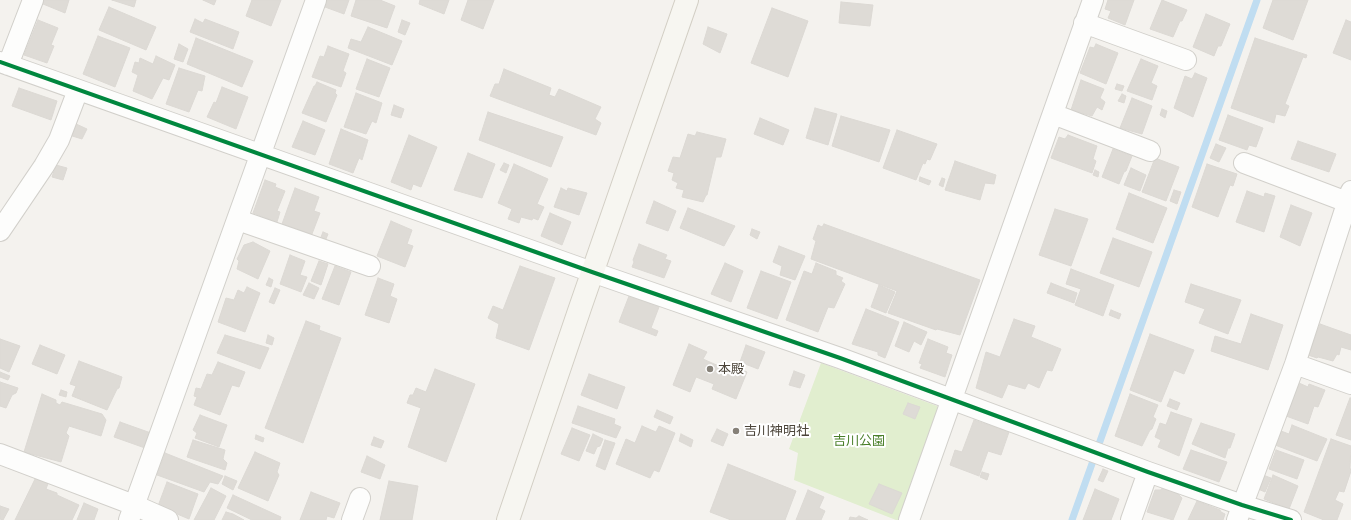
<!DOCTYPE html>
<html>
<head>
<meta charset="utf-8">
<style>
	body { margin:0 }
	canvas { display:block; background:#f4f2ee }
</style>
</head>
<body>
<canvas width="1351" height="520"></canvas>
<script>
const g = document.querySelector('canvas').getContext('2d');
g.lineJoin = 'round';
function paint(path, color) { g.fillStyle = color; g.fill(path, 'evenodd'); }
const poly = rows => new Path2D(rows.map(r => 'M' + r).join(''));
function stroke(path, color, width, dash) { g.strokeStyle = color; g.lineWidth = width; g.lineCap = dash ? 'butt' : 'round'; g.setLineDash(dash || []); g.stroke(path); }
function drawText(font, color, halo, rows, align = 'center') {
  g.font = font + ' Raleway,"Noto Sans JP",sans-serif'; g.lineWidth = 4; g.setLineDash([]); g.textBaseline = 'middle'; g.strokeStyle = halo; g.fillStyle = color; for (const [text, x, y, turn = 0] of rows) {
    g.save(); g.translate(x, y); g.rotate((+turn || 0) * Math.PI / 180); g.textAlign = isNaN(turn) ? turn : align; if (halo) g.strokeText(text, 0, 0); g.fillText(text, 0, 0); g.restore();
  }
}
paint(poly([
	[821,363,937,406,941,413,900,520,896,520,794,480,798,453,789,449]
]), '#e1eecf');
stroke(poly([
	[1072,520,1257,0]
]), '#c0ddf1', 7);
const building = poly([
	[44,0,69,0,65,13,43,4,44,0],
	[112,0,136,0,134,7,112,0],
	[203,0,216,0,214,5,203,0],
	[252,0,281,0,271,26,246,16,252,0],
	[327,0,349,0,344,14,325,7,327,0],
	[356,0,380,0,395,6,387,28,351,16,356,0],
	[420,0,449,0,444,14,419,4,420,0],
	[468,0,494,0,483,29,461,20,468,0],
	[1108,0,1134,0,1125,25,1108,18,1111,11,1105,9,1108,0],
	[1162,0,1187,10,1182,21,1180,21,1173,37,1150,29,1162,0],
	[1273,0,1308,0,1293,40,1263,28,1273,0],
	[841,2,873,5,870,26,839,23,841,2],
	[109,7,156,27,146,50,99,30,109,7],
	[772,8,808,21,788,77,751,63,772,8],
	[1206,14,1230,24,1221,46,1218,46,1214,56,1193,47,1206,14],
	[195,19,203,23,205,19,239,32,233,49,190,32,195,19],
	[38,20,58,28,51,45,54,46,47,63,24,55,38,20],
	[402,20,410,23,405,35,398,32,402,20],
	[1346,20,1351,22,1351,60,1333,53,1346,20],
	[368,27,402,41,392,65,348,48,351,39,361,42,368,27],
	[708,27,727,34,720,53,703,44,708,27],
	[98,36,130,48,115,87,83,74,98,36],
	[196,38,253,61,242,87,187,64,196,38],
	[1255,38,1307,55,1306,58,1303,57,1285,104,1289,106,1285,116,1276,114,1274,123,1231,108,1255,38],
	[179,44,188,49,183,62,174,59,179,44],
	[1096,44,1118,53,1106,84,1080,73,1090,47,1094,48,1096,44],
	[328,46,349,54,343,71,346,73,341,87,312,77,320,56,324,57,328,46],
	[156,56,175,65,169,80,163,78,152,99,133,91,138,75,132,72,135,62,139,63,140,58,153,64,156,56],
	[367,59,390,68,379,97,356,89,367,59],
	[1141,59,1158,66,1151,83,1157,86,1152,100,1127,91,1141,59],
	[179,68,205,76,202,91,198,90,189,112,166,104,179,68],
	[504,69,551,88,549,95,555,97,559,89,601,107,595,119,601,123,596,135,490,96,495,84,499,84,504,69],
	[1195,73,1207,78,1193,117,1174,108,1185,76,1192,79,1195,73],
	[1081,80,1104,89,1100,98,1105,102,1102,110,1097,107,1092,116,1071,110,1081,80],
	[317,82,336,90,335,93,337,95,326,122,302,113,314,86,315,86,317,82],
	[1117,84,1124,86,1122,91,1115,89,1117,84],
	[222,87,248,97,236,129,207,117,214,102,216,103,222,87],
	[19,88,57,101,51,120,12,106,19,88],
	[356,93,382,103,376,123,372,121,366,134,344,127,356,93],
	[1122,94,1126,96,1124,103,1118,101,1122,94],
	[1132,98,1152,106,1142,134,1120,128,1132,98],
	[394,105,404,109,401,118,391,115,394,105],
	[815,108,837,114,828,145,806,138,815,108],
	[1162,109,1167,111,1165,118,1160,115,1162,109],
	[488,112,563,137,551,167,479,140,488,112],
	[1228,115,1263,128,1256,147,1249,145,1247,150,1219,140,1228,115],
	[841,116,890,130,879,162,832,146,841,116],
	[760,118,789,130,783,145,754,134,760,118],
	[303,121,325,130,315,155,292,147,303,121],
	[74,123,87,129,82,139,69,135,74,123],
	[341,129,368,140,362,160,359,158,353,173,329,164,341,129],
	[897,130,937,144,930,160,927,159,925,164,923,163,916,180,883,168,897,130],
	[697,132,726,139,721,157,716,157,707,195,706,195,703,202,682,197,684,190,676,188,678,183,672,180,674,173,668,171,673,157,680,158,688,134,695,136,697,132],
	[409,135,437,147,421,187,413,184,411,190,391,182,409,135],
	[1068,135,1097,146,1093,159,1096,161,1092,173,1051,158,1059,137,1065,139,1068,135],
	[1298,141,1336,154,1329,172,1291,159,1298,141],
	[1216,144,1226,148,1219,162,1210,158,1216,144],
	[1113,149,1132,156,1126,171,1124,172,1119,184,1102,177,1113,149],
	[468,153,495,164,482,198,454,190,468,153],
	[1155,158,1179,167,1166,201,1142,192,1155,158],
	[955,161,996,175,994,184,985,183,980,200,945,190,955,161],
	[504,163,509,165,506,173,500,170,504,163],
	[514,164,548,179,537,204,544,207,538,220,533,218,532,220,521,217,519,223,508,219,512,209,498,203,514,164],
	[1207,164,1237,174,1233,186,1230,185,1218,217,1192,207,1207,164],
	[56,165,67,168,63,180,52,177,56,165],
	[1131,168,1146,175,1140,191,1124,185,1131,168],
	[1095,170,1099,172,1098,177,1093,175,1095,170],
	[920,177,931,181,929,185,919,181,920,177],
	[942,178,945,179,943,187,939,185,942,178],
	[265,180,276,184,275,187,285,191,277,211,280,212,277,222,253,213,265,180],
	[295,188,319,197,314,211,320,213,312,234,282,224,295,188],
	[561,188,567,191,568,188,587,193,579,215,554,207,561,188],
	[1174,190,1181,192,1177,204,1170,201,1174,190],
	[1247,191,1264,197,1265,193,1275,196,1264,232,1236,222,1247,191],
	[1129,193,1167,208,1153,243,1116,229,1129,193],
	[654,201,676,211,668,231,646,223,654,201],
	[1291,205,1312,213,1300,246,1280,237,1291,205],
	[688,208,735,226,724,246,680,228,688,208],
	[1055,209,1088,219,1071,266,1039,255,1055,209],
	[550,213,571,222,562,245,541,236,550,213],
	[391,221,412,230,407,244,413,246,405,267,377,256,391,221],
	[824,224,980,280,960,335,937,329,936,330,888,313,897,291,811,259,816,241,813,239,818,225,822,227,824,224],
	[752,229,760,232,757,239,750,235,752,229],
	[323,232,328,234,326,239,321,237,323,232],
	[1113,238,1152,252,1139,287,1100,273,1113,238],
	[253,242,270,251,258,279,237,269,239,261,237,259,244,245,253,242],
	[639,244,667,255,665,259,671,261,664,278,632,267,634,262,633,260,639,244],
	[779,246,805,256,795,280,780,275,782,266,773,262,779,246],
	[290,255,305,261,300,275,307,277,301,292,280,284,290,255],
	[319,261,328,264,321,285,311,281,319,261],
	[725,263,743,271,731,302,711,294,725,263],
	[816,263,836,271,836,275,843,278,841,281,845,284,834,308,828,307,818,332,786,320,804,271,812,274,816,263],
	[335,266,351,272,339,305,322,299,335,266],
	[520,266,555,278,529,350,496,338,499,324,488,318,493,306,503,310,520,266],
	[1071,269,1114,285,1103,316,1075,305,1081,289,1066,284,1071,269],
	[761,271,791,282,777,319,747,308,761,271],
	[269,278,273,280,271,287,266,285,269,278],
	[378,278,394,284,390,296,397,299,389,323,365,315,378,278],
	[309,283,319,288,314,299,303,295,309,283],
	[1051,283,1077,293,1074,303,1047,293,1051,283],
	[1191,284,1241,300,1228,334,1199,323,1205,309,1185,302,1191,284],
	[879,285,895,292,886,313,871,307,879,285],
	[247,287,260,293,245,332,218,322,226,298,234,300,238,290,244,293,247,287],
	[275,288,280,290,274,304,269,302,275,288],
	[629,296,659,307,651,328,658,331,656,336,619,322,629,296],
	[866,309,899,322,885,358,878,355,878,352,852,344,866,309],
	[1111,310,1121,314,1119,319,1109,315,1111,310],
	[1251,314,1283,325,1268,370,1211,351,1215,336,1241,344,1251,314],
	[1014,319,1035,326,1031,337,1061,349,1052,371,1047,370,1039,388,1028,383,1025,389,1008,384,1002,398,976,388,986,352,1000,357,1014,319],
	[306,321,320,326,319,330,341,338,303,443,265,428,306,321],
	[904,322,927,332,921,345,914,341,909,352,895,346,904,322],
	[1320,324,1351,335,1351,350,1341,347,1339,355,1337,354,1333,361,1318,357,1317,358,1308,355,1320,324],
	[1150,334,1194,350,1184,374,1174,370,1161,402,1130,390,1150,334],
	[225,335,269,348,260,369,217,353,225,335],
	[268,335,274,338,272,345,266,343,268,335],
	[0,339,20,346,9,372,0,368,0,339],
	[928,339,948,347,946,353,952,355,945,377,920,368,922,364,919,363,928,339],
	[689,344,707,352,703,359,721,367,723,362,747,372,736,399,712,389,714,384,696,377,690,392,673,385,689,344],
	[40,345,65,355,57,374,32,364,40,345],
	[746,345,765,352,758,369,740,362,746,345],
	[79,361,122,377,119,388,117,389,107,410,72,396,76,386,70,384,79,361],
	[218,362,245,372,239,387,232,385,220,415,194,405,197,397,194,396,196,388,201,389,207,374,212,375,218,362],
	[435,369,475,384,446,462,408,447,421,408,407,403,410,395,413,395,416,388,426,392,435,369],
	[794,371,805,375,800,388,789,385,794,371],
	[0,372,10,376,8,380,0,377,0,372],
	[589,374,625,387,617,409,581,395,589,374],
	[0,382,18,388,16,393,12,395,6,408,0,406,0,382],
	[1299,383,1308,387,1309,384,1325,390,1318,407,1314,406,1308,424,1286,416,1299,383],
	[61,390,67,392,66,397,59,395,61,390],
	[42,394,56,400,56,403,60,405,62,402,102,414,106,420,101,436,69,426,66,433,69,436,61,462,24,452,42,394],
	[1130,394,1158,405,1153,417,1156,419,1152,429,1150,430,1142,446,1115,436,1130,394],
	[1350,398,1351,398,1351,440,1336,435,1350,398],
	[1170,399,1180,403,1177,410,1167,406,1170,399],
	[908,403,920,407,915,419,903,414,908,403],
	[578,406,615,419,614,424,621,427,616,438,572,423,578,406],
	[657,410,673,417,670,424,654,417,657,410],
	[1171,412,1192,419,1179,456,1158,447,1161,440,1155,437,1160,423,1166,425,1171,412],
	[200,415,227,425,219,447,195,438,197,433,193,430,200,415],
	[974,420,1009,432,1001,455,988,451,979,476,950,465,955,450,962,452,974,420],
	[120,422,151,433,145,448,114,437,120,422],
	[1201,423,1235,434,1230,448,1228,448,1225,458,1192,444,1201,423],
	[1292,425,1327,439,1317,461,1275,445,1281,431,1289,434,1292,425],
	[642,426,656,432,659,426,675,433,659,472,654,470,650,478,616,464,626,439,635,443,642,426],
	[572,428,590,435,579,461,561,454,572,428],
	[717,429,728,434,723,446,711,441,717,429],
	[593,434,603,439,600,446,597,447,594,454,586,451,593,434],
	[681,434,693,440,691,447,679,441,681,434],
	[256,435,264,438,263,442,255,439,256,435],
	[374,437,384,441,381,448,371,445,374,437],
	[1331,439,1351,446,1350,468,1351,471,1344,492,1339,491,1335,500,1343,504,1337,520,1324,520,1304,512,1331,439],
	[193,440,225,450,223,459,227,463,225,470,187,457,193,440],
	[605,440,615,443,605,470,596,466,605,440],
	[1191,450,1227,462,1219,482,1183,469,1191,450],
	[1276,450,1304,460,1297,479,1269,469,1276,450],
	[255,452,280,463,277,472,279,475,268,501,238,488,255,452],
	[165,453,223,476,218,484,210,482,204,492,157,475,165,453],
	[367,456,385,465,380,479,361,472,367,456],
	[728,464,796,491,785,520,731,520,710,512,728,464],
	[1103,469,1108,471,1103,482,1098,480,1103,469],
	[982,472,989,474,987,480,980,477,982,472],
	[37,475,49,481,46,489,57,493,57,495,79,505,72,520,15,520,37,475],
	[1263,475,1271,478,1265,492,1258,489,1263,475],
	[1273,475,1298,486,1289,509,1264,499,1273,475],
	[225,476,237,481,233,490,222,484,225,476],
	[389,481,418,486,412,520,380,520,389,481],
	[167,482,198,494,189,519,158,506,167,482],
	[879,484,902,493,892,514,869,504,879,484],
	[1163,486,1178,494,1182,498,1173,520,1147,512,1155,490,1161,490,1163,486],
	[211,488,226,496,214,520,194,520,211,488],
	[1095,489,1119,499,1111,520,1083,520,1095,489],
	[808,490,824,497,819,508,825,511,821,520,796,520,808,490],
	[311,492,340,503,334,518,327,516,326,520,300,520,311,492],
	[233,495,281,517,280,520,252,520,227,508,233,495],
	[1197,501,1220,510,1221,512,1225,514,1223,520,1188,520,1197,501],
	[84,503,98,509,94,520,77,520,84,503],
	[0,506,9,509,3,520,0,519,0,506],
	[226,512,233,514,244,520,222,520,226,512],
	[859,516,868,520,849,520,850,517,856,518,859,516]
]);
paint(building, '#dedbd6');
stroke(building, '#dcd9d4', 1);
const street = poly([
	[1084,23,1186,60],
	[0,62,592,272,840,358,1148,472,1242,505,1291,520],
	[8,65,33,0],
	[1053,114,1150,151],
	[1244,163,1347,202],
	[238,220,370,266],
	[0,231,44,166,59,140,78,90],
	[1295,364,1351,384],
	[0,454,134,505,168,520],
	[129,520,316,0],
	[352,520,360,498],
	[909,520,1093,0],
	[1131,520,1148,472],
	[1237,520,1295,364,1351,191]
]);
const secondary = poly([
	[508,520,580,308,687,0]
]);
stroke(street, '#d2d0cb', 22);
stroke(secondary, '#d3cfc5', 24);
stroke(street, '#fdfdfc', 20);
stroke(secondary, '#f7f6f1', 22);
stroke(poly([
	[0,62,592,272,840,358,1148,472,1242,505,1291,520]
]), '#00873e', 4);
for (const [x, y, r, color] of [
	[710,369,4,"#868178"],
	[736,431,4,"#868178"]
]) { const dot = new Path2D(); dot.arc(x, y, r, 0, 2 * Math.PI); g.fillStyle = color; g.fill(dot); stroke(dot, '#fff', 1.5); }
drawText('13px', '#4b4439', '#fff', [
	["本殿",718,369],
	["吉川神明社",744,431]
], 'left');
drawText('13px', '#4a7f2a', '#fff', [
	["吉川公園",859,441]
]);
</script>
</body>
</html>
